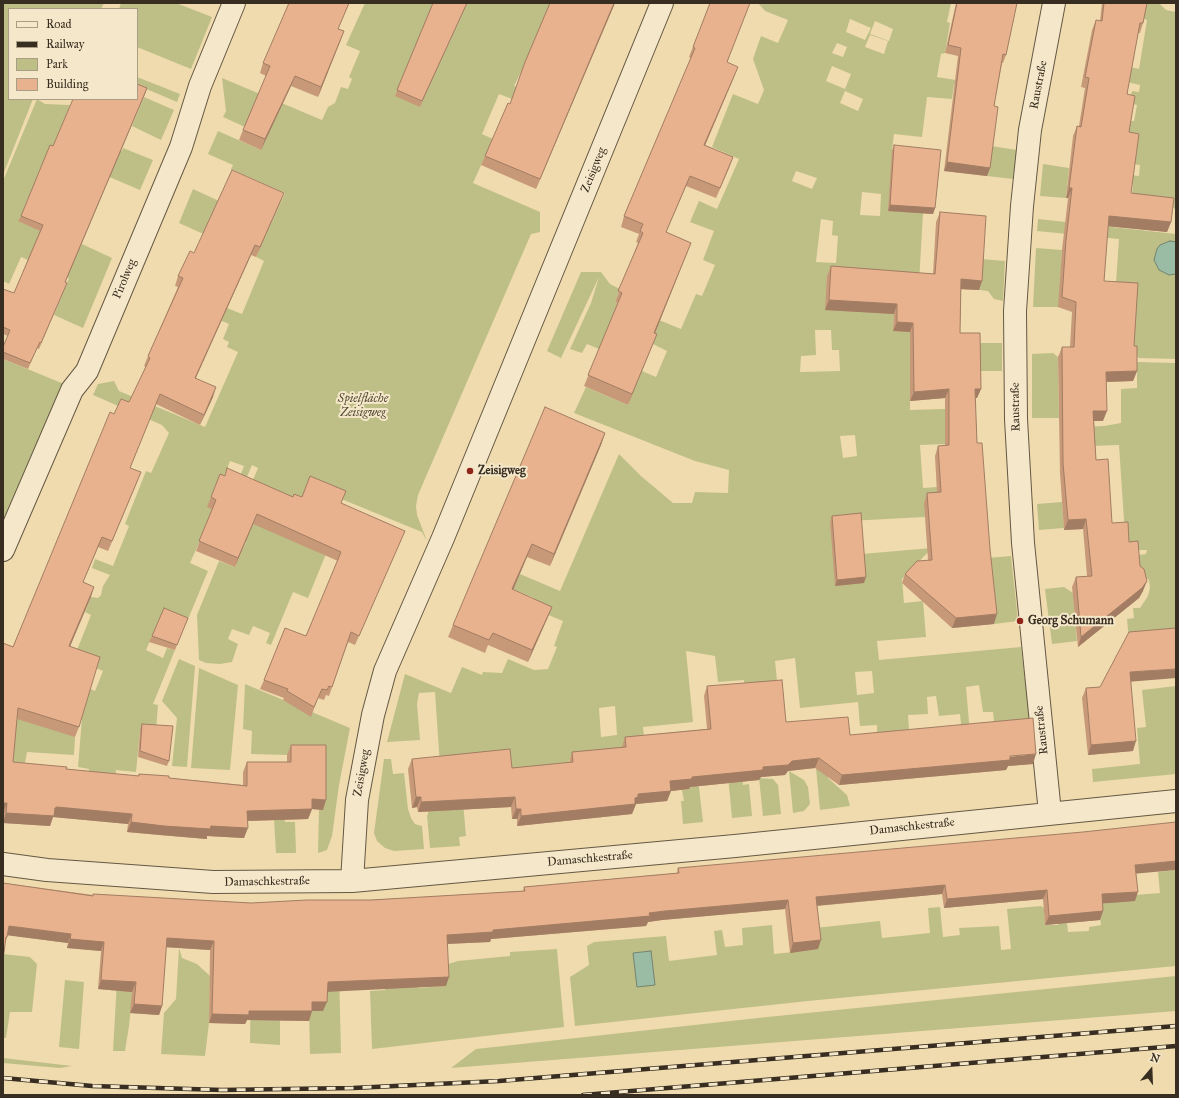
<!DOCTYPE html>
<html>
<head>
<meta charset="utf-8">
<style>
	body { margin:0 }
	#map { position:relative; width:1179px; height:1098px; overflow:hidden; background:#f0dbae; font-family:"IM FELL Great Primer",serif }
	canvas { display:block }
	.frame { position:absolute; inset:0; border:4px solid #372d21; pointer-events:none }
	.legend { position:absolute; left:8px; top:8px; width:130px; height:92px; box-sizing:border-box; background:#f5e8ca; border:1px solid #a99d86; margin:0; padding:5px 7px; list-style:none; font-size:12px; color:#372d21 }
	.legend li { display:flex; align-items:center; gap:8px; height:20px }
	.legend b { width:20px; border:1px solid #a99d86 }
	.north { position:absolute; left:1131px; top:1050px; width:40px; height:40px; -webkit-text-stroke:3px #f5e8ca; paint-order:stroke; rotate:19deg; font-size:11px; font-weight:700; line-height:16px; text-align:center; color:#372d21 }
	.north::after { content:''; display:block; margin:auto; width:14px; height:18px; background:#372d21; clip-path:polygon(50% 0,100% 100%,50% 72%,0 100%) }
</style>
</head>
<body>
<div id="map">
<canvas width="1179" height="1098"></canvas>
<div class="frame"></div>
<ul class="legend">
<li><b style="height:5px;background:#f5e8ca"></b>Road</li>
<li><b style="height:5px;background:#372d21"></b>Railway</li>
<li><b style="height:11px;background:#bebf87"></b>Park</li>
<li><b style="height:11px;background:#e7b28d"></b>Building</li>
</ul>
<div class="north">N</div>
</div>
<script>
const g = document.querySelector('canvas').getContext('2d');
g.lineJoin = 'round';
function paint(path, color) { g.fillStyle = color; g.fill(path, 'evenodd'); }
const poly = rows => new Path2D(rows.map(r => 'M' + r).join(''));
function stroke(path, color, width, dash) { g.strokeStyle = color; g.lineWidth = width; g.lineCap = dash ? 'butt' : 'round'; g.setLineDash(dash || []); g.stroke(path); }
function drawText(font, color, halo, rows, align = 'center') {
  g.font = font + ' "IM FELL Great Primer",serif'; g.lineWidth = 4; g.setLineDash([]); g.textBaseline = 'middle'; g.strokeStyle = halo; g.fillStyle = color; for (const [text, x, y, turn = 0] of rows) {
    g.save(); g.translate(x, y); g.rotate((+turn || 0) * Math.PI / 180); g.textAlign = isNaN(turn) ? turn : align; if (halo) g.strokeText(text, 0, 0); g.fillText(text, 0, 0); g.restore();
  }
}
paint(poly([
	[3,3,104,3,101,9,9,9,9,99,33,99,3,175],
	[121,3,176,3,212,17,191,69,137,47,137,9,119,9],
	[365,3,556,3,514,86,545,100,512,99,499,94,482,134,493,139,473,183,540,212,540,232,531,234,418,495,416,506,417,515,427,541,422,532,307,485,330,544,308,598,293,592,271,645,266,643,270,633,253,626,249,635,232,629,228,639,238,644,232,662,220,664,206,663,199,660,197,615,219,561,235,567,246,542,230,535,258,468,252,465,241,491,235,489,244,466,230,461,221,485,225,514,199,543,190,563,208,571,186,624,162,614,146,650,163,658,167,648,175,650,153,704,158,705,156,731,140,730,136,772,116,770,115,781,88,779,89,769,78,767,82,718,79,717,67,680,95,691,103,671,86,664,77,650,91,615,85,612,91,597,98,598,101,595,103,586,110,575,92,568,95,559,113,566,129,526,125,524,146,471,151,473,169,433,162,425,93,395,98,384,114,381,119,391,205,427,238,352,227,347,229,342,223,339,229,324,208,315,227,308,242,314,264,261,256,257,285,193,231,169,233,165,208,154,218,131,261,150,245,127,223,117,226,111,222,78,322,120,328,107,335,103,341,87,348,89,352,79,349,77,360,51,346,45],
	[758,3,951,3,947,22,950,23,945,53,941,54,937,77,962,81,962,85,954,84,952,99,927,97,922,137,894,134,892,150,896,211,923,213,919,283,894,314,893,331,910,332,910,410,945,409,946,444,920,445,923,488,937,487,938,502,925,517,830,522,862,554,932,548,902,579,904,603,923,601,926,637,877,641,879,660,1021,647,1031,728,995,731,993,712,983,712,979,685,966,687,970,734,962,734,960,714,939,716,936,696,927,697,928,714,908,715,909,730,877,733,877,725,860,726,858,702,800,708,795,658,775,661,778,690,747,714,744,680,718,682,715,656,686,651,693,722,643,727,645,745,598,756,569,760,570,773,440,766,435,692,419,693,417,704,420,740,387,742,405,674,451,693,462,667,482,675,483,672,502,673,508,659,534,670,548,669,557,647,554,646,563,621,534,609,535,603,534,598,513,589,520,574,560,591,619,454,641,476,673,503,692,503,695,492,728,493,729,470,695,461,574,413,586,387,628,405,642,371,656,377,667,351,653,344,599,349,587,344,582,353,570,349,591,303,599,277,561,358,547,351,581,272,601,272,610,284,620,289,615,302,681,329,696,294,702,296,715,265,703,260,714,231,690,222,699,201,717,209,739,159,712,147,733,94,758,104,764,90,753,59,761,36,778,43,788,20,765,11],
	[850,19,871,28,865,40,846,32],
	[875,21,893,29,889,41,870,34],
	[870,35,888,41,884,54,865,47],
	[837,43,847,47,843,57,832,53],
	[832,66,851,74,845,89,826,81],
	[845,91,863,99,858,111,840,103],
	[796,171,817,178,812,189,792,181],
	[862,192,881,194,880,216,860,215],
	[821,219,833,221,832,235,838,236,836,263,816,262],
	[815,330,831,330,832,350,839,350,840,371,800,372,801,356,816,355],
	[855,435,857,456,843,458,840,436],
	[872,671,874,693,857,695,855,672],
	[615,706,617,735,601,737,599,708],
	[1102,3,1159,3,1166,10,1176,12,1176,210,1171,205,1132,200,1133,181,1111,178,1112,173,1139,176,1140,165,1133,164,1129,132,1129,121,1134,121,1137,105,1129,103,1132,91,1139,92,1140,85,1127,82,1130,67,1139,69,1147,20],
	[137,77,180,94,177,102,137,85],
	[144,97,174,110,161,140,132,126],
	[37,99,45,104,70,105,62,126,122,151,123,148,153,160,140,190,48,151,19,221,80,248,82,244,112,258,83,328,54,315,69,278,21,257,9,284,3,281,3,181],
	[991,146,1017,150,1013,179,987,176],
	[1043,164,1069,168,1066,198,1040,196],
	[193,189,219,201,208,236,179,223],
	[1038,219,1176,234,1176,359,1139,358,1131,352,1116,283,1119,239,1037,231],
	[1036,248,1062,250,1059,307,1033,307],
	[981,259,1005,261,1003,301,994,299,988,291,979,290],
	[976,343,1002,343,1002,371,977,371],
	[1053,353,1058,357,1059,418,1032,418,1032,354],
	[3,359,64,384,3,522],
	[1137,362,1176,363,1176,638,1129,642,1127,619,1134,618,1133,608,1140,608,1148,596,1150,588,1149,580,1139,571,1139,555,1146,554,1147,550,1126,550,1119,445,1091,446,1059,428,1104,426,1121,423,1121,389,1137,388],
	[1062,502,1064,528,1039,530,1037,504],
	[1011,556,1018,621,994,624,987,558],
	[1064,587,1073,593,1077,641,1052,644,1045,589],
	[179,659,195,666,187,767,172,766,177,718,162,701],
	[199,668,238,685,230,770,191,768],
	[245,684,350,728,339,785,332,836,327,850,318,853,319,810,323,810,287,755,251,754,252,731,243,729],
	[1176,686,1176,774,1093,782,1092,769,1140,764,1137,728,1146,727,1142,690],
	[3,693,75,737,74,755,27,752,25,763,3,761],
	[384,759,391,759,393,774,404,773,408,809,411,818,415,824,422,826,424,849,394,851,385,848,377,841,374,833],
	[827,767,828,778,847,795,850,806,820,810,816,768],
	[789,771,804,780,808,787,810,804,804,811,793,813],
	[742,775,743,785,749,784,752,816,732,818,728,776],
	[759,778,773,779,778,785,781,814,763,816],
	[698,779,703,822,683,824,681,801,684,801,682,790,689,789,688,780],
	[463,802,466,836,459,837,460,846,430,848,427,815,428,815,428,806],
	[284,812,285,822,295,822,296,853,276,853,274,819],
	[1176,870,1176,966,808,1001,575,1026,570,977,589,965,587,946,594,942,666,936,669,961,717,955,714,931,722,930,725,947,743,945,742,928,772,925,774,954,803,951,817,949,815,928,880,921,882,938,930,933,928,908,940,907,943,937,960,935,959,928,999,926,1001,950,1011,949,1007,909,1041,906,1044,908,1045,925,1058,925,1057,906,1065,905,1068,932,1089,931,1089,927,1101,925,1098,904,1110,903,1134,895,1160,893,1158,872],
	[179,948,182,958,197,964,210,976,209,1023,205,1056,161,1054,164,1013,176,999],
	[557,949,564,1027,372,1049,370,991,385,990,384,969,417,966,418,988,445,986,445,965,458,961,510,956,510,952],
	[3,954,30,957,37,964,32,1012,10,1012,6,1038,3,1038],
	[118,963,133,988,129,1026,125,1051,113,1051],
	[251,967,280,1020,280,1045,250,1043],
	[323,970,339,971,341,1053,310,1054,309,1011,323,1011],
	[1176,976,1176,1011,451,1068,476,1049,767,1017],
	[65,980,84,982,79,1049,59,1047],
	[3,1058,72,1066,60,1068,3,1063]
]), '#bebf87');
const water = poly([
	[1170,241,1176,242,1176,274,1169,275,1159,270,1154,260,1157,249,1160,245,1170,241],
	[651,951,655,985,637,987,633,953,651,951]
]);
paint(water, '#9bbca4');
stroke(water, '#738370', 1);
const minor = poly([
	[3,550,72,390,87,371,181,147,200,86,234,3],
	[1050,813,1023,543,1016,419,1015,311,1022,206,1030,130,1054,3],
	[3,864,47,870,213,882,352,881,735,846,1176,801],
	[352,881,357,800,373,715,385,671,443,538,662,3]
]);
stroke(minor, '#655844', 24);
stroke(minor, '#f5e8ca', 22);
const rail = poly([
	[3,1078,92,1086,222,1090,353,1088,499,1081,1176,1026],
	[583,1095,1176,1046]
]);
stroke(rail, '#372d21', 4.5);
stroke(rail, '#f5e8ca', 3, [9]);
paint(poly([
	[349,3,338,29,344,31,318,97,291,86,261,150,239,140,243,130,266,76,260,73,263,63],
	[433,3,467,3,420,107,395,96],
	[615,3,536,189,481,165,485,156,510,104],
	[710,3,750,3,727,62,734,77,705,146,733,157,716,198,686,186,666,232,691,243,655,333,653,344,628,405,584,386,618,303,615,302,638,243,636,242,639,234,621,227,624,216,691,58,689,57],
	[956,3,1017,3,1006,55,1003,63,1002,63,994,106,990,168,987,176,944,171,958,56,945,53],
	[1102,3,1147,3,1143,23,1140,33,1138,33,1127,94,1129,132,1131,193,1171,222,1167,232,1108,226,1104,281,1134,346,1137,371,1133,381,1106,382,1103,421,1094,421,1096,460,1112,523,1129,542,1140,566,1143,591,1139,598,1078,647,1072,587,1076,577,1087,576,1083,529,1064,530,1060,473,1058,357,1062,347,1070,347,1072,312,1058,307,1062,250,1068,198,1066,198,1073,136,1077,126,1079,126,1085,88,1081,87,1092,30,1096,20,1100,21],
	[147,88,65,282,65,288,39,349,37,348,28,369,3,359,3,347,8,336,3,334,3,289,14,293,40,231,18,221,21,216,53,146,137,99],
	[894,145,935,208,933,214,888,211,892,150],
	[280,203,256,257,251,255,196,378,213,397,200,425,156,404,130,468,137,482,108,551,98,547,83,582,94,587,70,646,79,727,75,737,17,719,13,762,66,769,138,776,139,774,169,778,243,785,243,772,247,762,287,762,287,755,291,745,323,810,312,809,308,819,248,821,244,838,207,836,207,839,160,835,127,832,128,824,53,817,50,826,3,823,3,643,13,647,114,414,129,402,146,367,144,366,148,356,178,287,175,286,178,276,194,253],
	[940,212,982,281,979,290,961,289,960,333,981,389,977,398,975,398,977,443,994,624,952,628,902,583,905,574,928,560,924,503,927,493,937,493,935,456,938,446,945,446,945,398,910,401,910,332,893,331,894,314,825,310,827,276,831,266,933,274,936,222],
	[605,433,601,445,550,566,527,557,513,590,552,607,547,619,528,662,488,645,485,653,448,637,453,625],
	[211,497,302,497,342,503,401,540,355,645,348,642,329,696,326,695,324,700,318,698,311,717,283,700,284,698,260,689,264,680,306,636,338,561,253,524,235,567,196,551,212,509,207,507],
	[832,516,864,583,835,586,830,522],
	[188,618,175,650,149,642,152,636],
	[1131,681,1133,751,1088,755,1082,698,1086,688,1100,687],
	[707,686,786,722,850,735,1033,764,1008,766,1006,770,839,785,815,768,788,771,785,775,761,777,759,780,690,787,689,789,671,791,667,801,636,804,632,814,517,826,517,819,512,819,511,807,418,812,417,807,412,808,408,769,412,759,512,768,569,763,572,752,622,747,625,737,707,729,704,696],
	[142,724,169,761,167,766,138,757,140,730],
	[678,868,1136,874,1135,901,1103,903,1103,911,1100,920,1045,925,1043,899,944,908,942,894,817,906,818,949,790,953,785,909,662,920,648,922,646,926,491,939,490,942,447,944,446,986,328,991,323,1011,312,1011,309,1021,247,1020,245,1024,209,1023,210,950,166,947,162,1006,159,1015,130,1013,132,992,98,989,101,951,67,948,68,943,8,935,5,943,3,883,93,895,93,894,251,903,371,900,523,891,524,887,677,873]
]), '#c79979');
paint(poly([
	[614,3,615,3,536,189,540,179],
	[344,31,340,42,318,97,321,87],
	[738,67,734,77,700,156,704,145],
	[295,76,291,86,261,150,265,139],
	[147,88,145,94,63,288,65,282],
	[733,157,729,168,716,198,720,188],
	[947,162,990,168,987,176,944,171],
	[690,176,686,186,662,242,666,232],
	[1069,188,1072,188,1068,198,1066,198],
	[284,193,280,203,256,257,260,247],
	[890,205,935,208,933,214,888,211],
	[1109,216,1171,222,1167,232,1105,226],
	[691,243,651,343,654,333],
	[255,245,251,255,191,388,195,378],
	[961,279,982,281,979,290,958,289],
	[829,300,897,304,894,314,825,310],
	[897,322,913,323,910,332,893,331],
	[657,334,653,344,628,405,632,394],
	[1137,371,1133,381,1102,382,1106,372],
	[216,387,213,397,200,425,204,415],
	[949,389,945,398,910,401,914,392],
	[975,389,981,389,977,398,971,398],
	[1093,411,1107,411,1103,421,1090,421],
	[605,433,601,445,550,566,554,554],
	[141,472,137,482,108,551,112,541],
	[257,514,253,524,235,567,238,558],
	[1086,519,1083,529,1064,530,1068,520],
	[102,537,98,547,79,592,83,582],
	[532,544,527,557,508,602,512,589],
	[866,577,864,583,835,586,837,580],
	[1147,581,1143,591,1139,598,1078,647,1081,637],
	[94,587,91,597,66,656,69,646],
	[552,607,547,619,528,662,532,650],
	[997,614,994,624,952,628,956,618],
	[1176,669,1176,678,1127,682,1130,672],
	[1136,741,1133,751,1088,755,1091,745],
	[1036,754,1033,764,1008,766,1006,770,839,785,842,775],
	[819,758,815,768,788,771,785,775,761,777,759,780,690,787,689,789,671,791,667,801,636,804,632,814,517,826,521,816,635,798,638,794,670,781,692,777,763,767,792,761],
	[416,797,421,797,417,807,412,808],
	[515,797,511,807,418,812,421,802],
	[312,799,326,800,323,810,312,809,308,819,244,821,247,811],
	[3,803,7,803,3,813],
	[57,807,132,814,128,824,53,817,50,826,3,823,6,813,55,808],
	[516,809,521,809,517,819,512,819],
	[131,822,211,826,248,828,244,838,207,836,207,839,160,835,127,832],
	[1176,861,1176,870,1132,874,1135,865],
	[945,885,942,894,813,906,816,897],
	[1047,890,1043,899,944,908,947,899],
	[1138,892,1135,901,1098,904,1102,894],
	[788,900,785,909,662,920,648,922,646,926,491,939,490,942,444,944,447,935,665,911],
	[1103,911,1100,920,1045,925,1049,916],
	[9,926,71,934,68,943,5,935],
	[167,938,214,941,210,950,163,947],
	[70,939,104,942,101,951,67,948],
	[821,940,818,949,790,953,793,943],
	[449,977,446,986,325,992,328,982],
	[101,980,136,982,132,992,98,989],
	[312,1002,327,1002,323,1011,309,1011],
	[134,1004,162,1006,159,1015,130,1013],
	[249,1011,312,1011,309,1021,247,1020,245,1024,209,1023,212,1014]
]), '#a27d63');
const building = poly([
	[289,3,349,3,338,29,344,31,321,87,295,76,265,139,243,130,270,66,263,63,289,3],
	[433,3,467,3,422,101,397,90,433,3],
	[550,3,614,3,540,179,485,156,508,103,510,104,525,62,550,3],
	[710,3,750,3,727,62,738,67,704,145,733,157,720,188,690,176,666,232,691,243,654,333,657,334,632,394,588,375,622,293,618,291,643,233,640,231,643,224,624,216,695,48,693,47,710,3],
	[957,3,1017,3,1006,55,1003,54,994,106,998,107,990,168,947,162,961,48,948,45,957,3],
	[1104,3,1147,3,1143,23,1140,23,1127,94,1135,96,1129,132,1139,134,1131,193,1174,198,1171,222,1109,216,1104,281,1138,283,1134,346,1137,346,1137,371,1106,372,1107,411,1093,411,1096,460,1108,459,1112,523,1128,522,1129,542,1138,541,1140,566,1144,569,1147,581,1142,588,1081,637,1076,577,1092,576,1086,519,1068,520,1063,463,1062,347,1074,347,1076,302,1062,297,1066,240,1072,188,1069,188,1077,126,1081,127,1089,78,1085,77,1096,20,1102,21,1104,3],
	[137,84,147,88,65,282,67,283,41,343,40,342,30,363,3,352,3,347,10,330,3,327,3,289,14,293,43,225,21,216,50,145,53,146,73,99,137,99,137,84],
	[894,145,941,150,935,208,890,205,894,145],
	[232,170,284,193,260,247,255,245,195,378,216,387,204,415,160,394,130,468,141,472,112,541,102,537,83,582,94,587,69,646,100,657,79,727,18,708,13,762,67,767,66,769,139,776,139,774,169,776,169,778,247,786,247,762,291,762,291,745,326,745,326,800,312,799,312,809,247,811,248,828,211,826,210,829,164,826,131,822,132,814,57,807,55,808,54,816,6,813,7,803,3,803,3,643,13,647,110,412,114,414,121,399,129,402,150,358,148,356,183,278,178,276,190,251,194,253,232,170],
	[940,212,986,216,982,281,961,279,960,333,980,333,981,389,975,389,977,443,982,443,990,549,997,614,956,618,905,574,917,561,932,560,927,493,941,492,938,446,949,445,949,389,914,392,913,323,897,322,897,304,829,300,831,266,935,274,940,212],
	[545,407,605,433,554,554,532,544,512,589,552,607,532,650,493,633,489,640,453,625,545,407],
	[227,468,293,497,294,494,302,497,310,476,346,491,341,503,405,531,359,636,351,632,332,687,329,686,327,690,322,689,314,707,287,691,288,689,264,680,285,628,306,636,341,552,257,514,238,558,199,541,216,500,211,497,220,474,225,476,227,468],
	[861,513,866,577,837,580,832,516,861,513],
	[164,608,188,618,177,645,152,636,164,608],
	[1176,628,1176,669,1130,672,1136,741,1091,745,1086,688,1100,687,1129,632,1176,628],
	[782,680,786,722,848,717,850,735,1033,718,1036,754,1010,756,1010,760,842,775,819,758,792,761,788,765,763,767,763,770,692,777,692,779,670,781,671,791,638,794,638,797,635,798,635,804,521,816,521,809,516,809,515,797,421,802,421,797,416,797,412,759,510,749,512,768,573,762,572,752,626,747,625,737,711,729,707,686,782,680],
	[142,724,173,726,169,761,140,751,142,724],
	[1176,822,1176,861,1135,865,1138,892,1102,894,1103,911,1049,916,1047,890,947,899,945,885,816,897,821,940,793,943,788,900,665,911,649,913,650,916,493,930,493,932,447,935,449,977,328,982,327,1002,312,1002,312,1011,249,1011,249,1015,212,1014,214,941,167,938,162,1006,134,1004,136,982,101,980,104,942,70,939,71,934,9,926,7,937,6,937,3,960,3,883,93,896,93,894,251,903,307,900,371,900,525,891,524,887,679,873,678,868,1083,832,1176,822]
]);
paint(building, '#e7b28d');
stroke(building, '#a27d63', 1);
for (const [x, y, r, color] of [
	[470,471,4,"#8f2418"],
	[1020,621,4,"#8f2418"]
]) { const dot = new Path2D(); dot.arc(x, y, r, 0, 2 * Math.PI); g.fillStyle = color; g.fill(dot); stroke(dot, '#f5e8ca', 1.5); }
drawText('12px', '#372d21', '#f5e8ca', [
	["Raustraße",1039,85,-79],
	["Zeisigweg",594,170,-68],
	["Pirolweg",125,279,-67],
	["Raustraße",1016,407,-91],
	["Raustraße",1042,730,-96],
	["Zeisigweg",362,773,-80],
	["Damaschkestraße",912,827,-6],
	["Damaschkestraße",590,859,-5],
	["Damaschkestraße",267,882,-1]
]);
drawText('italic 12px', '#524a35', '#f5e8ca', [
	["Spielfläche",363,399],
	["Zeisigweg",363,413]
]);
drawText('bold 12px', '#372d21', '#f5e8ca', [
	["Zeisigweg",478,471],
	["Georg Schumann",1028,621]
], 'left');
</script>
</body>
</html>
